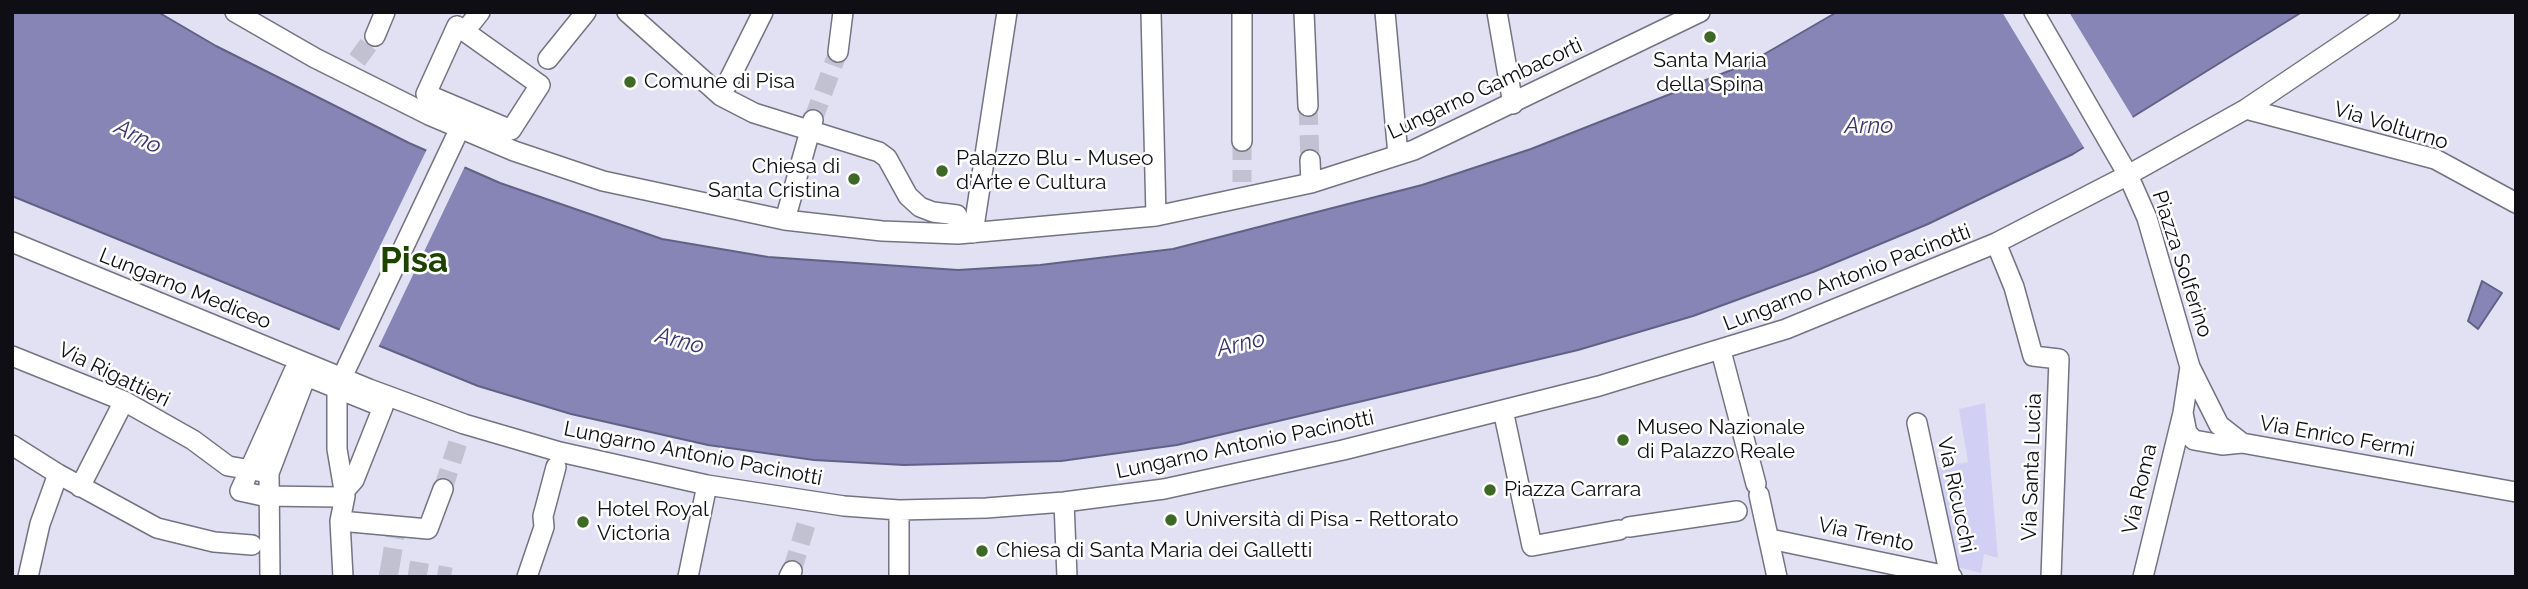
<!DOCTYPE html>
<html>
<head>
<meta charset="utf-8">
<style>
	body { margin:0 }
	#map { position:relative; width:2528px; height:589px; overflow:hidden; background:#e1e1f3; font-family:Raleway,sans-serif }
	canvas { display:block }
	.frame { position:absolute; inset:0; border:14px solid #0e0e14; pointer-events:none }
</style>
</head>
<body>
<div id="map">
<canvas width="2528" height="589"></canvas>
<div class="frame"></div>
</div>
<script>
const g = document.querySelector('canvas').getContext('2d');
g.lineJoin = 'round';
function paint(path, color) { g.fillStyle = color; g.fill(path, 'evenodd'); }
const poly = rows => new Path2D(rows.map(r => 'M' + r).join(''));
function stroke(path, color, width, dash) { g.strokeStyle = color; g.lineWidth = width; g.lineCap = dash ? 'butt' : 'round'; g.setLineDash(dash || []); g.stroke(path); }
function drawText(font, color, halo, rows, align = 'center') {
  g.font = font + ' Raleway,sans-serif'; g.lineWidth = 5; g.setLineDash([]); g.textBaseline = 'middle'; g.strokeStyle = halo; g.fillStyle = color; for (const [text, x, y, turn = 0] of rows) {
    g.save(); g.translate(x, y); g.rotate((+turn || 0) * Math.PI / 180); g.textAlign = isNaN(turn) ? turn : align; if (halo) g.strokeText(text, 0, 0); g.fillText(text, 0, 0); g.restore();
  }
}
paint(poly([
	[1985,403,1998,558,1984,554,1981,573,1954,566,1931,469,1968,462,1959,409]
]), '#d1d0f4');
const water = poly([
	[12,12,158,12,216,46,409,143,500,183,662,239,768,257,958,270,1040,265,1173,249,1422,185,1531,149,1749,63,1837,12,2302,12,2073,154,1928,224,1813,272,1693,316,1578,350,1177,445,1061,461,904,465,814,460,708,445,571,414,478,386,12,196,12,12],
	[2482,281,2502,293,2478,329,2468,321,2482,281]
]);
paint(water, '#8685b6');
stroke(water, '#626185', 2);
paint(poly([
	[2002,12,2069,12,2135,121,2086,151],
	[428,147,466,164,377,350,338,333]
]), '#e1e1f3');
stroke(poly([
	[357,60,375,36],
	[1308,106,1310,160],
	[813,120,838,52],
	[1242,141,1242,182],
	[443,489,459,439],
	[390,567,397,525],
	[792,571,808,518],
	[388,577,390,567,451,577]
]), '#c1c1d2', 19, [19, 10]);
const minor = poly([
	[235,12,315,58,429,115,514,151,603,181,785,220,882,231,958,234,1156,216,1311,183,1414,150,1700,12],
	[627,12,721,96,754,113,879,152,887,158,908,196,920,207,933,212,957,215,958,234],
	[1151,12,1156,216],
	[1242,12,1242,141],
	[1304,12,1308,106],
	[1385,12,1398,155],
	[1497,12,1513,104],
	[2034,12,2128,175,2147,218,2190,367,2219,425,2242,443,2516,492],
	[457,26,540,85,511,130,426,94,457,26],
	[465,31,480,12],
	[375,36,385,12],
	[838,52,843,12],
	[548,59,586,12],
	[721,96,763,12],
	[2246,109,2435,159,2516,203],
	[1310,160,1311,183],
	[785,220,813,120],
	[973,233,1007,12],
	[12,242,369,389,464,424,560,452,707,485,844,506,899,510,986,508,1064,502,1164,489,1343,450,1599,386,1786,329,1996,243,2128,175,2246,109,2390,12],
	[1996,243,2014,287,2033,356,2059,359,2051,577],
	[1721,351,1756,484],
	[12,356,124,401,193,440,228,466,269,473,270,577],
	[294,371,383,407,354,480,339,497,263,496,240,491,294,371],
	[1503,410,1532,546,1619,530],
	[2183,413,2187,433,2194,440,2222,445,2242,443],
	[1917,423,1950,576],
	[12,445,58,474,157,528,214,542,252,545],
	[269,473,306,376],
	[80,487,124,401],
	[1759,495,1777,577],
	[1064,502,1067,577],
	[899,510,899,577],
	[340,521,428,529,443,489],
	[1629,527,1737,511],
	[1770,539,1952,577],
	[28,577,40,524,58,474],
	[343,577,340,521,345,496,337,449,337,388,460,128],
	[527,577,544,527,543,516,556,467],
	[688,577,707,485],
	[789,577,792,571],
	[2143,577,2183,413,2190,367]
]);
stroke(minor, '#737382', 22);
stroke(minor, '#fff', 19);
for (const [x, y, r, color] of [
	[1710,37,7,"#3e6825"],
	[630,82,7,"#3e6825"],
	[942,171,7,"#3e6825"],
	[854,179,7,"#3e6825"],
	[1623,440,7,"#3e6825"],
	[1490,490,7,"#3e6825"],
	[1171,520,7,"#3e6825"],
	[583,522,7,"#3e6825"],
	[982,551,7,"#3e6825"]
]) { const dot = new Path2D(); dot.arc(x, y, r, 0, 2 * Math.PI); g.fillStyle = color; g.fill(dot); stroke(dot, '#fff', 2.5); }
drawText('21px', '#0e0e14', '#fff', [
	["Santa Maria",1710,61,"center"],
	["della Spina",1710,85,"center"],
	["Comune di Pisa",644,82],
	["Palazzo Blu - Museo",956,159],
	["d'Arte e Cultura",956,183],
	["Chiesa di",840,167,"right"],
	["Santa Cristina",840,191,"right"],
	["Museo Nazionale",1637,428],
	["di Palazzo Reale",1637,452],
	["Piazza Carrara",1504,490],
	["Hotel Royal",597,510],
	["Victoria",597,534],
	["Università di Pisa - Rettorato",1185,520],
	["Chiesa di Santa Maria dei Galletti",996,551]
], 'left');
drawText('21px', '#0e0e14', '#fff', [
	["Lungarno Gambacorti",1485,89,-25],
	["Via Volturno",2391,126,17],
	["Piazza Solferino",2182,264,72],
	["Lungarno Antonio Pacinotti",1847,278,-21],
	["Lungarno Mediceo",185,289,22],
	["Via Rigattieri",114,375,26],
	["Via Enrico Fermi",2337,437,10],
	["Lungarno Antonio Pacinotti",1245,445,-12],
	["Lungarno Antonio Pacinotti",693,454,11],
	["Via Santa Lucia",2032,467,-88],
	["Via Roma",2140,489,-77],
	["Via Ricucchi",1956,495,78],
	["Via Trento",1866,535,12]
]);
drawText('italic 23px', '#3c3472', '#fff', [
	["Arno",1869,126],
	["Arno",138,137,27],
	["Arno",680,341,14],
	["Arno",1241,344,-13]
]);
drawText('bold 35px', '#1e4301', '#fff', [
	["Pisa",414,261]
]);
</script>
</body>
</html>
